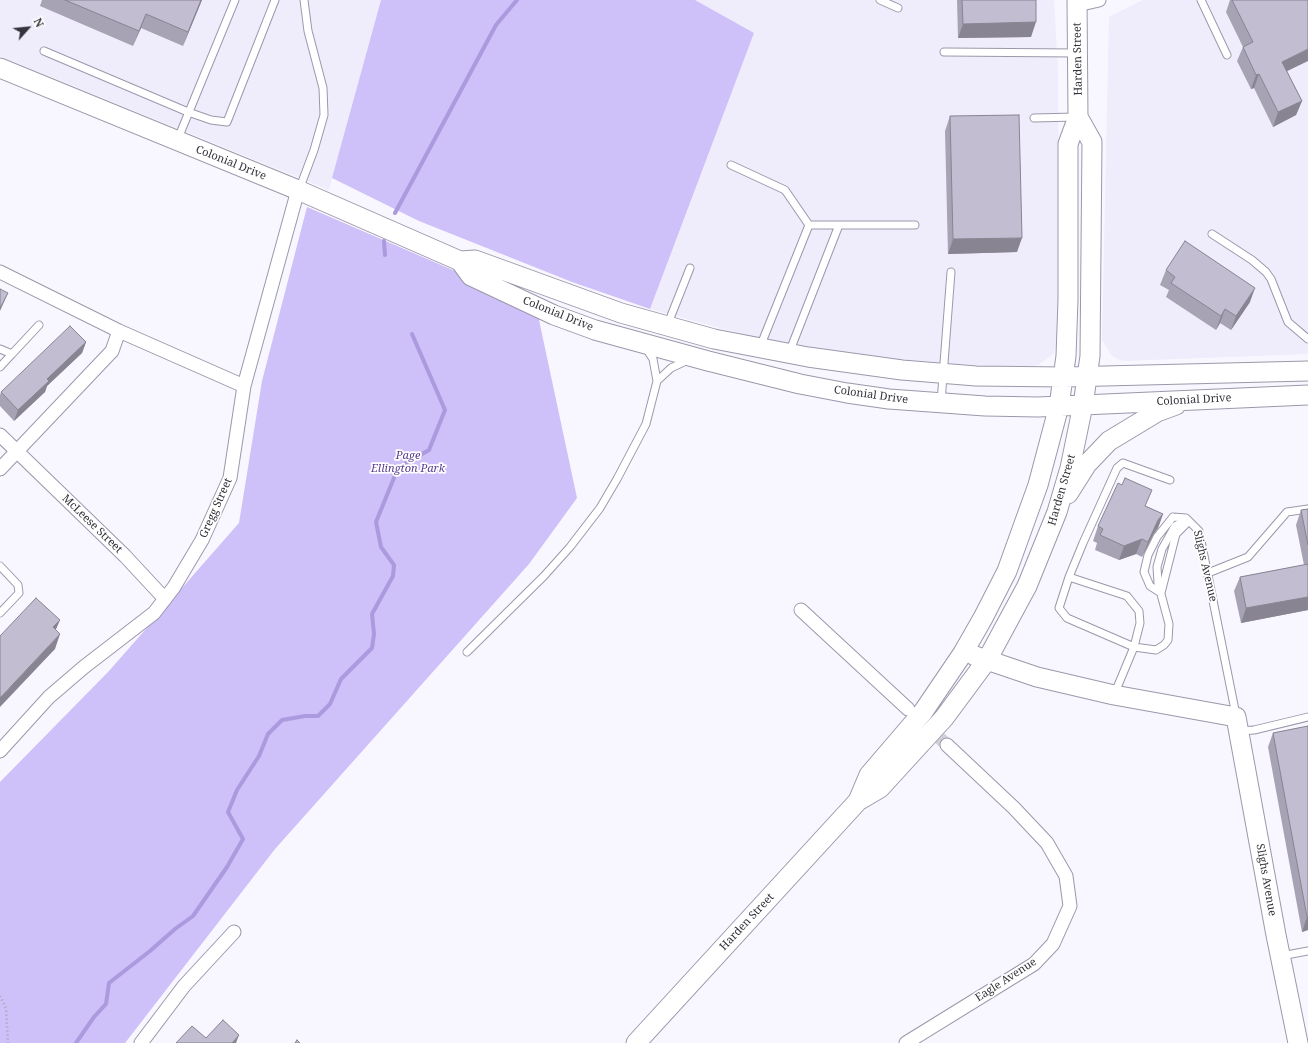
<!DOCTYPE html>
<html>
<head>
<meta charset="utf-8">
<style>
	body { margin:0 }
	#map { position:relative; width:1308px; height:1043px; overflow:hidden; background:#f8f6fe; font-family:"Noto Serif",serif }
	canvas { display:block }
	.north { position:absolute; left:8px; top:8px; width:40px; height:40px; -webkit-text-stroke:3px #fff; paint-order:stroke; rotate:63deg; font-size:11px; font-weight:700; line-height:16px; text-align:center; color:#34323a }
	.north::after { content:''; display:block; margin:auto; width:14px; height:18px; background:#34323a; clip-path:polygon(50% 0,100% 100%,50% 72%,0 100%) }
</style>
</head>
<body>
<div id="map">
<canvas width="1308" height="1043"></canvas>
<div class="north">N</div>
</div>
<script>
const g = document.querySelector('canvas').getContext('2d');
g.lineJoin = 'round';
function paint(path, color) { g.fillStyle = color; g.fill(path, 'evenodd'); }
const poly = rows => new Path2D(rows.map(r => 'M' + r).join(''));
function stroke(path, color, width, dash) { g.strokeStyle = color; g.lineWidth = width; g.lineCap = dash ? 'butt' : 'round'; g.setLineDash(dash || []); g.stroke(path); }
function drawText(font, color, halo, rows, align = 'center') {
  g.font = font + ' "Noto Serif",serif'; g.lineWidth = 3.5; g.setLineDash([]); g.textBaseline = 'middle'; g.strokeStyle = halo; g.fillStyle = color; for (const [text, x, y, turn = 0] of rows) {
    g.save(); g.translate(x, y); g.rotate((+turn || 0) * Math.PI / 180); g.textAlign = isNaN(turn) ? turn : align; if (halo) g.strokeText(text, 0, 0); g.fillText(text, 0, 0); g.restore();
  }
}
paint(poly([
	[0,0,381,0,329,190,0,56],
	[695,0,1054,0,1058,71,1059,331,1057,345,1053,354,1038,365,1016,369,896,359,779,344,650,309,754,33],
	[1143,0,1308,0,1308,354,1122,361,1112,356,1102,340,1109,17]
]), '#efecfc');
paint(poly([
	[381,0,695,0,754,33,650,309,572,282,419,221,332,178],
	[307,207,536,306,577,498,529,564,275,849,125,1043,0,1043,0,782,109,671,239,523,262,381]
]), '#cec0f8');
stroke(poly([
	[395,213,496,25,517,0],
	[384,241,385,255],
	[76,1043,94,1017,106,1004,109,983,150,951,175,929,193,916,227,867,243,839,228,812,237,790,259,756,268,734,282,720,305,716,318,716,330,704,341,679,372,648,374,634,372,614,393,576,394,565,381,547,376,522,398,468,429,450,445,410,412,334]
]), '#ac9adf', 4);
stroke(poly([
	[926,725,947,745]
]), '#d1cfd7', 13, [13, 6]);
const lane = poly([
	[880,0,898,8],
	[1201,0,1227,55],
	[44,51,188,112,211,120,227,122,275,0],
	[944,52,1076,53],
	[1034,118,1076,117],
	[177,141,235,0],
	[731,165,785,190,809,225],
	[299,190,314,150,324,115,323,88,308,31,304,0],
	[809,225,915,225],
	[1212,234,1252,260,1266,272,1271,279,1288,322,1308,339],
	[667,326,690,268],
	[760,347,809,225],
	[0,349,12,354,39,325],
	[789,353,839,225],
	[0,367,12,354],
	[657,381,671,368,688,360],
	[941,402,951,272],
	[1173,517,1186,518,1189,521,1176,534,1161,593,1150,586,1144,572,1148,555,1157,537,1173,517],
	[0,566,18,585,19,593,0,613],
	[1208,573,1248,557,1287,512,1308,509],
	[1069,577,1127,596,1139,611,1140,623,1134,647,1067,618,1059,608,1069,577,1083,543,1117,468,1123,463,1170,480],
	[467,652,544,576,570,547,600,508,617,479,646,424,657,381,653,359,646,348],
	[1114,695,1134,647,1156,650,1164,645,1168,640,1169,624,1158,583,1157,567,1162,549,1175,526,1182,522,1189,521,1199,531,1236,715],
	[1239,731,1254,730,1308,717],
	[1281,956,1308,951]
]);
const street = poly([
	[1077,5,1099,0],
	[0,272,119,331,244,386],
	[0,435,125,556,165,599],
	[0,469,112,351,119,331],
	[801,610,908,709],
	[0,751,49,697,84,667,154,613,174,587,202,540,230,478,244,386,298,190],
	[141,1043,184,986,234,932],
	[906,1043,1034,964,1053,944,1070,906,1066,876,1047,843,1014,808,947,745]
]);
const secondary = poly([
	[0,68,298,190,460,261,475,260,621,313,714,339,808,357,902,370,976,376,1064,377,1308,371],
	[460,261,471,276,554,315,595,330,708,361,800,384,847,393,889,399,985,406,1038,407,1308,395],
	[1068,494,1087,464,1109,441,1157,412,1176,405],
	[975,656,1037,677,1114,695,1236,717,1276,935,1298,1043],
	[858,801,869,775,923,712,963,653,983,618,1007,571,1038,485,1059,406,1066,356,1068,300,1068,144,1078,117,1077,0],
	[636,1043,858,801,880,788,944,718,987,660,1027,586,1057,512,1070,468,1083,405,1090,356,1092,142,1078,117]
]);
stroke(lane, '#9c98ab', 9);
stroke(street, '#9c98ab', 15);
stroke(secondary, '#9c98ab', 21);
stroke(poly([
	[0,996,6,1008,8,1043]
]), '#a5a3ab', 2.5, [1, 3]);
stroke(lane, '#fff', 7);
stroke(street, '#fff', 13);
stroke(secondary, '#fff', 19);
paint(poly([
	[42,0,202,0,183,46,141,28,133,46,40,6],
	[957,0,1036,0,1031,37,958,38],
	[1230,0,1308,0,1287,71,1302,101,1296,115,1273,127,1254,88,1251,89,1237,61,1243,47,1226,12],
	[950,116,1017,252,948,254,945,131],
	[1166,270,1250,302,1231,330,1220,323,1216,330,1166,297,1169,290,1160,285],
	[86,342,82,353,47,386,45,392,14,421,0,406,0,395,1,392],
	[1146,506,1163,514,1158,528,1153,535,1142,557,1136,554,1119,560,1095,550,1097,543,1093,541,1098,526],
	[1308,509,1308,610,1241,623,1234,591,1240,577,1304,565,1296,525,1301,510],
	[1308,726,1308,930,1302,932,1268,747,1273,733]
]), '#a7a3b4');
paint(poly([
	[201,0,202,0,183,46,188,32],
	[146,14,141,28,133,46,139,31],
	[1036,22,1031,37,958,38,963,24],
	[1308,49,1308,61,1277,76,1282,62],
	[1259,74,1254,88,1251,89,1256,75],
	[1302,101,1296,115,1273,127,1278,112],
	[1022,238,1017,252,948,254,953,239],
	[1255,288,1250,302,1231,330,1236,316],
	[8,293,0,311,0,308],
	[1225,309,1220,323,1216,330,1221,316],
	[86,342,82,353,47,386,45,392,14,421,18,410,47,379],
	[1163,514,1158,528,1153,535,1142,557,1148,542,1158,520],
	[1142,539,1136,554,1119,560,1124,546],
	[1308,597,1308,610,1241,623,1246,608],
	[60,620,54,634,53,627],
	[60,634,55,649,0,707,0,698],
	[1307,917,1308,917,1308,930,1302,932],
	[239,1035,236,1043,232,1043]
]), '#888492');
const building = poly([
	[65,0,201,0,188,32,146,14,139,31,65,0],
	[962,0,1036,0,1036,22,963,24,962,0],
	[1232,0,1308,0,1308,49,1282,62,1302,101,1278,112,1259,74,1256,75,1243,47,1253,42,1232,0],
	[1019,115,1022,238,953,239,950,116,1019,115],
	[1185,241,1255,288,1236,316,1225,309,1221,316,1171,283,1175,277,1166,270,1185,241],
	[0,289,8,293,0,308,0,289],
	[70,326,86,342,47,379,49,381,18,410,1,392,70,326],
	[1125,478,1152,490,1145,506,1163,514,1158,520,1148,542,1142,539,1124,546,1100,535,1103,529,1098,526,1118,483,1122,485,1125,478],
	[1308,509,1308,545,1301,510,1308,509],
	[1308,564,1308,597,1246,608,1240,577,1308,564],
	[36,598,60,620,53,627,60,634,0,698,0,636,36,598],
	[1308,726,1308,917,1307,917,1273,733,1308,726],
	[223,1020,239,1035,232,1043,176,1043,192,1026,206,1038,223,1020],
	[297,1040,300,1043,295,1043,297,1040]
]);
paint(building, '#c2bdd1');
stroke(building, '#888492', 1);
drawText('11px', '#34323a', '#fff', [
	["Harden Street",1078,59,-91],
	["Colonial Drive",231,163,22],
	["Colonial Drive",558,314,22],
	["Colonial Drive",871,395,8],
	["Colonial Drive",1194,400,-3],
	["Harden Street",1062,490,-74],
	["Gregg Street",216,508,-66],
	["McLeese Street",92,524,44],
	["Slighs Avenue",1205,566,77],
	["Slighs Avenue",1266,880,80],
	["Harden Street",747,922,-47],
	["Eagle Avenue",1006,980,-33]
]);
drawText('italic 11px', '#563b8d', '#fff', [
	["Page",408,456],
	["Ellington Park",408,469]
]);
</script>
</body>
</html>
